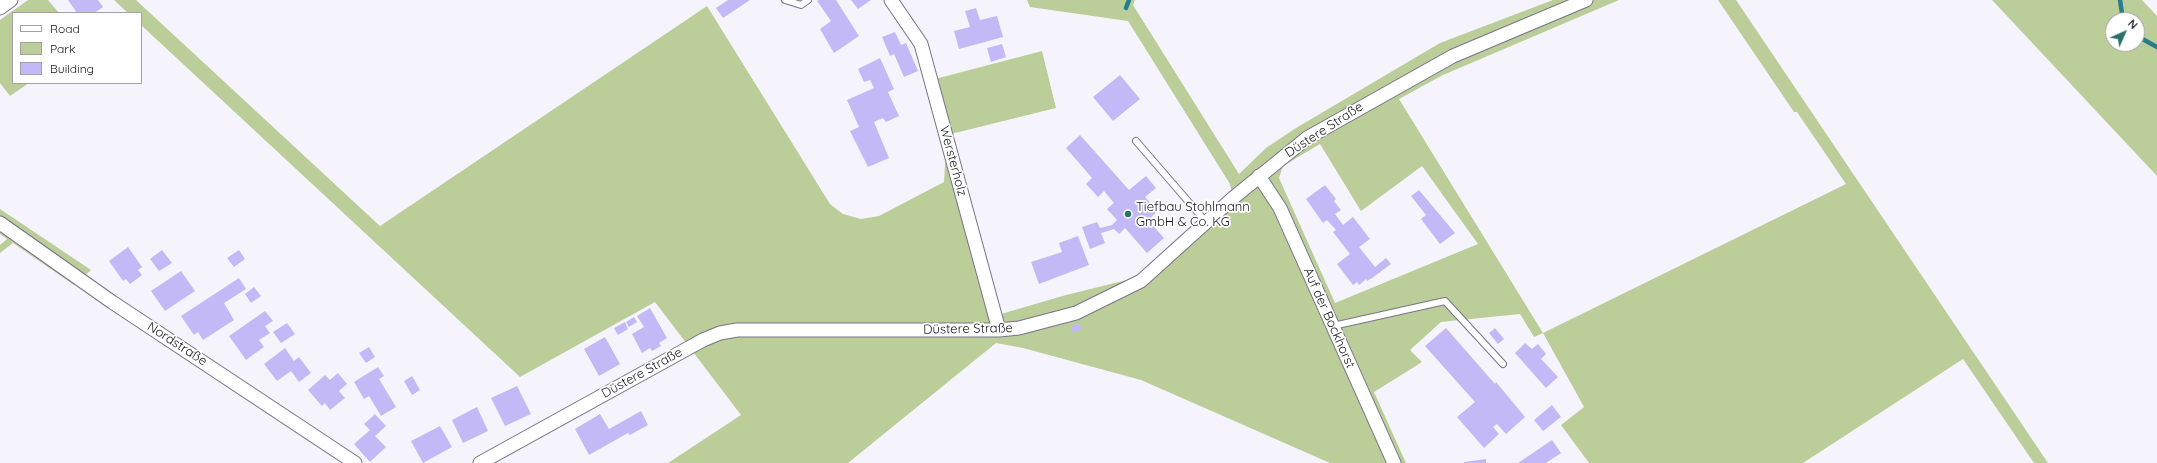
<!DOCTYPE html>
<html>
<head>
<meta charset="utf-8">
<style>
	body { margin:0 }
	#map { position:relative; width:2157px; height:463px; overflow:hidden; background:#f5f4fd; font-family:Quicksand,sans-serif }
	canvas { display:block }
	.legend { position:absolute; left:12px; top:12px; width:130px; height:72px; box-sizing:border-box; background:#fff; border:1px solid #a2a1a4; margin:0; padding:5px 7px; list-style:none; font-size:12px; color:#16151c }
	.legend li { display:flex; align-items:center; gap:8px; height:20px }
	.legend b { width:20px; border:1px solid #a2a1a4 }
	.north { position:absolute; left:2105px; top:12px; width:40px; height:40px; box-sizing:border-box; background:#fff; border:1px solid #a2a1a4; border-radius:50%; rotate:45deg; font-size:11px; font-weight:700; line-height:16px; text-align:center; color:#16151c }
	.north::after { content:''; display:block; margin:auto; width:14px; height:18px; background:#2a7168; clip-path:polygon(50% 0,100% 100%,50% 72%,0 100%) }
</style>
</head>
<body>
<div id="map">
<canvas width="2157" height="463"></canvas>
<ul class="legend">
<li><b style="height:5px;background:#fff"></b>Road</li>
<li><b style="height:11px;background:#bbcd99"></b>Park</li>
<li><b style="height:11px;background:#c3b9f6"></b>Building</li>
</ul>
<div class="north">N</div>
</div>
<script>
const g = document.querySelector('canvas').getContext('2d');
g.lineJoin = 'round';
function paint(path, color) { g.fillStyle = color; g.fill(path, 'evenodd'); }
const poly = rows => new Path2D(rows.map(r => 'M' + r).join(''));
function stroke(path, color, width, dash) { g.strokeStyle = color; g.lineWidth = width; g.lineCap = dash ? 'butt' : 'round'; g.setLineDash(dash || []); g.stroke(path); }
function drawText(font, color, halo, rows, align = 'center') {
  g.font = font + ' Quicksand,sans-serif'; g.lineWidth = 3.5; g.setLineDash([]); g.textBaseline = 'middle'; g.strokeStyle = halo; g.fillStyle = color; for (const [text, x, y, turn = 0] of rows) {
    g.save(); g.translate(x, y); g.rotate((+turn || 0) * Math.PI / 180); g.textAlign = isNaN(turn) ? turn : align; if (halo) g.strokeText(text, 0, 0); g.fillText(text, 0, 0); g.restore();
  }
}
paint(poly([
	[28,0,48,0,59,13,13,13,13,83,29,83,10,96,0,83,0,20],
	[114,0,136,0,380,226,707,6,830,204,843,214,861,219,879,216,944,182,947,135,935,79,1042,51,1056,108,947,135,1001,314,1066,295,1139,277,1232,194,1230,184,1128,21,1030,7,1027,0,1135,0,1133,5,1239,174,1266,148,1296,128,1440,43,1553,0,1619,0,1443,75,1399,99,1543,333,1846,184,1797,112,1794,112,1718,0,1736,0,2048,463,2034,463,1963,359,1803,463,1589,463,1561,425,1584,407,1543,333,1534,337,1520,314,1441,322,1410,350,1422,362,1374,392,1406,463,1330,463,1141,380,1023,348,996,343,848,463,668,463,741,415,655,302,520,377,141,25,141,13,128,13],
	[1320,144,1361,211,1422,166,1478,244,1335,303,1279,178,1283,166],
	[1992,0,2142,0,2157,16,2157,176],
	[2113,20,2137,20,2137,44,2113,44],
	[0,209,91,270,74,285,13,243,0,253,0,245,7,239,0,234]
]), '#bbcd99');
stroke(poly([
	[2120,0,2123,20],
	[1126,8,1129,0],
	[2137,36,2157,47]
]), '#267e8a', 4.5);
paint(poly([
	[68,0,98,0,103,7,94,13,77,13],
	[728,0,750,0,723,18,716,8],
	[819,0,836,0,859,36,834,53,820,29,831,21,817,1],
	[851,0,871,0,858,9],
	[976,8,980,20,997,16,1003,37,959,49,954,31,970,27,965,11],
	[895,32,901,45,906,43,918,71,904,77,894,54,890,56,882,37],
	[1002,44,1006,57,991,62,987,48],
	[880,58,894,89,888,92,899,116,886,122,883,118,874,122,889,158,868,167,850,131,859,127,847,100,874,88,870,80,864,82,858,69],
	[1120,75,1140,99,1113,121,1093,97],
	[1080,135,1129,190,1146,176,1156,188,1145,197,1158,211,1148,220,1164,238,1147,253,1125,228,1119,234,1114,229,1101,233,1105,243,1090,249,1082,227,1097,222,1100,228,1112,225,1117,220,1107,209,1114,203,1104,191,1098,197,1086,184,1092,178,1066,148],
	[1325,185,1336,199,1334,201,1341,210,1335,214,1343,225,1353,217,1370,239,1359,247,1375,267,1386,258,1391,264,1372,278,1367,281,1366,279,1359,285,1357,282,1353,285,1337,264,1350,254,1333,232,1336,230,1327,220,1323,223,1306,199],
	[1419,190,1455,233,1440,244,1421,219,1426,215,1411,196],
	[1078,236,1089,265,1039,284,1031,262,1062,252,1059,243],
	[128,247,142,267,138,270,142,275,130,284,126,279,123,281,109,261],
	[162,250,172,263,159,271,150,259],
	[239,250,245,259,234,267,227,258],
	[181,271,195,291,165,311,151,291],
	[239,278,246,289,224,303,234,320,203,340,198,332,194,335,181,316],
	[254,287,261,296,251,303,245,294],
	[650,308,667,338,659,343,661,346,652,351,650,348,642,353,632,334,644,327,637,316],
	[265,311,273,321,265,326,270,333,259,340,264,347,246,360,229,336],
	[634,317,637,322,629,327,626,322],
	[625,322,628,329,618,335,614,328],
	[287,323,295,334,281,343,273,332],
	[1079,323,1082,329,1073,333,1070,327],
	[1446,328,1495,384,1496,382,1525,417,1506,434,1497,424,1493,427,1499,434,1484,448,1457,417,1475,402,1425,346],
	[1495,328,1504,339,1498,344,1489,333],
	[605,337,620,364,599,376,584,349],
	[1525,343,1532,349,1538,344,1546,354,1541,359,1558,377,1546,388,1515,353],
	[369,347,375,357,366,363,359,353],
	[285,348,294,361,299,357,311,373,299,382,291,371,277,381,264,364],
	[378,367,384,376,379,379,396,407,381,416,369,396,364,399,354,382],
	[338,373,347,384,339,391,345,398,330,410,325,403,322,406,308,390,325,375,330,380],
	[412,376,420,390,412,395,404,381],
	[517,386,531,414,505,426,491,398],
	[1552,405,1561,417,1543,431,1534,420],
	[477,407,488,431,463,443,452,420],
	[641,411,648,425,630,435,628,433,589,455,575,429,600,414,609,429],
	[375,414,386,426,375,436,386,447,370,462,354,444,370,430,364,424],
	[440,426,452,447,423,463,411,441],
	[1552,440,1561,453,1546,463,1518,463],
	[1486,459,1486,463,1464,463,1464,462]
]), '#c3b9f6');
const lane = poly([
	[785,0,801,5,808,0],
	[1136,141,1206,222],
	[1333,326,1445,301,1503,364]
]);
const street = poly([
	[891,0,921,44,999,330],
	[0,8,11,0],
	[1259,176,1280,208,1394,463],
	[0,223,112,302,355,463],
	[480,463,703,340,720,333,737,330,999,330,1019,328,1076,313,1141,281,1233,198,1307,138,1453,56,1586,0]
]);
stroke(lane, '#777488', 8);
stroke(street, '#777488', 15);
stroke(lane, '#fff', 6);
stroke(street, '#fff', 13);
for (const [x, y, r, color] of [
	[1128,214,4,"#2a7168"]
]) { const dot = new Path2D(); dot.arc(x, y, r, 0, 2 * Math.PI); g.fillStyle = color; g.fill(dot); stroke(dot, '#fff', 1.5); }
drawText('13px', '#16151c', '#fff', [
	["Düstere Straße",1324,130,-33],
	["Wersterholz",953,161,75],
	["Auf der Bockhorst",1329,318,66],
	["Düstere Straße",968,329,-1],
	["Nordstraße",177,344,33],
	["Düstere Straße",642,373,-29]
]);
drawText('13px', '#16151c', '#fff', [
	["Tiefbau Stohlmann",1136,207],
	["GmbH & Co. KG",1136,222]
], 'left');
</script>
</body>
</html>
